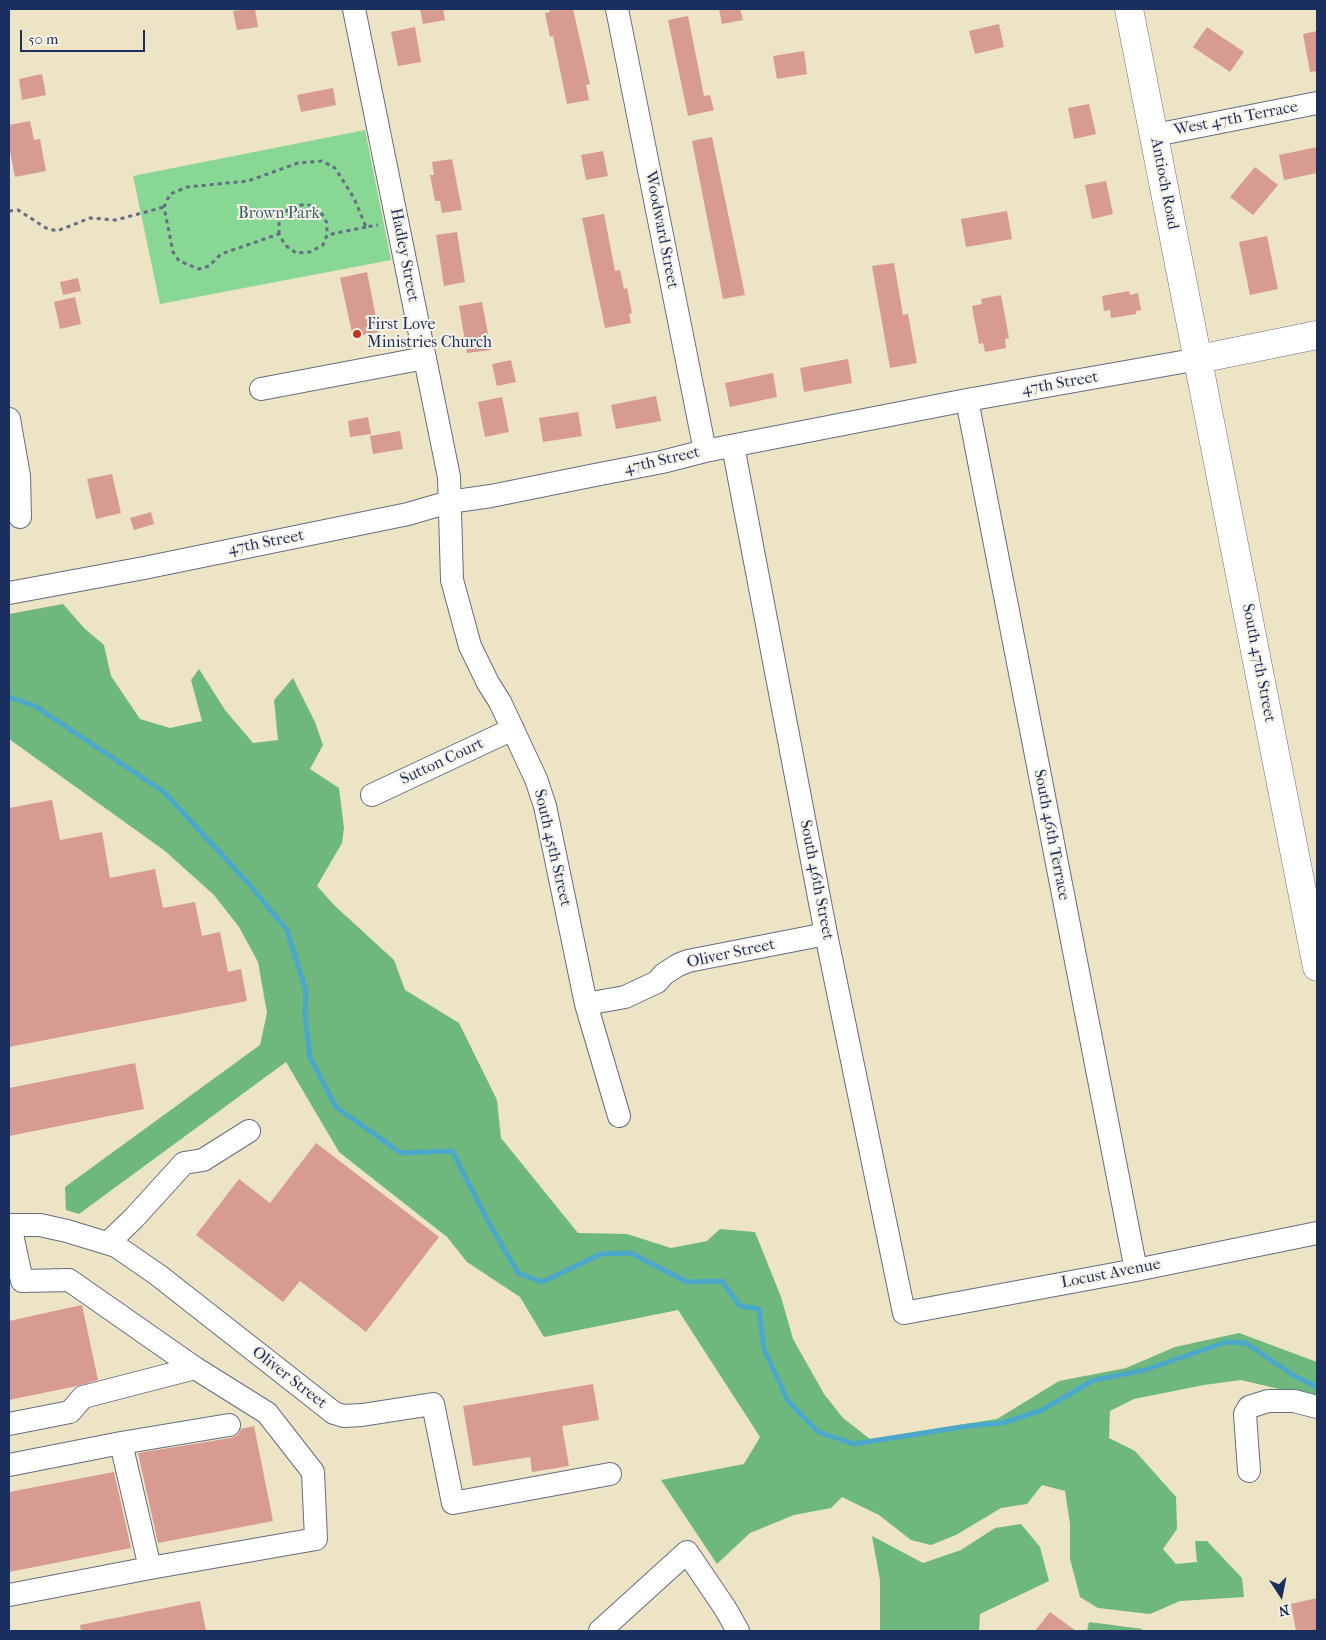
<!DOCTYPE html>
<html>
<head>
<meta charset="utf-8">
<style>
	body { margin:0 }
	#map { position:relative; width:1326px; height:1640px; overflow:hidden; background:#ede3c5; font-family:"IM FELL French Canon",serif }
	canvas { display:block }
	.frame { position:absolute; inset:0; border:10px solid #1b2f5e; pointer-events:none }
	.north { position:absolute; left:1256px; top:1570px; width:50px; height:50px; -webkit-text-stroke:4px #f7f3e8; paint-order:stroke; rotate:169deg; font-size:14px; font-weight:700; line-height:20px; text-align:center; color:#1b2f5e }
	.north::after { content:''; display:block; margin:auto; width:18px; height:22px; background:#1b2f5e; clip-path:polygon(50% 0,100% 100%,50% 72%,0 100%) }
	.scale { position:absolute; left:20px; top:30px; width:125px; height:22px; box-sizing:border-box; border:2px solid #1b2f5e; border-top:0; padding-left:6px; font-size:15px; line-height:18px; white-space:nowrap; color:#1b2f5e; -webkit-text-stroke:4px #f7f3e8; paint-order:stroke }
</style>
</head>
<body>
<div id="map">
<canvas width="1326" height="1640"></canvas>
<div class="frame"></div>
<div class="north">N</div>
<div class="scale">50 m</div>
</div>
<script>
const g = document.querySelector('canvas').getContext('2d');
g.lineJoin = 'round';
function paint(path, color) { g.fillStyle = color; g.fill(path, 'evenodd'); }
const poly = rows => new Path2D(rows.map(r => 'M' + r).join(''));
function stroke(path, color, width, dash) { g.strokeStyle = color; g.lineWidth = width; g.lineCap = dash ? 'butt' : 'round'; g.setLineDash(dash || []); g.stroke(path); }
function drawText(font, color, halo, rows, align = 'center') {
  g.font = font + ' "IM FELL French Canon",serif'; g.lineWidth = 4; g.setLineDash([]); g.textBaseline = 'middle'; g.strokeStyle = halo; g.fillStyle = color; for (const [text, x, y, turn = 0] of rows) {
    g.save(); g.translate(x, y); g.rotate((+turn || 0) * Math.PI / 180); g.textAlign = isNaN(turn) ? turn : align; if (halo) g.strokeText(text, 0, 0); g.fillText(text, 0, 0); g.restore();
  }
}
paint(poly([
	[365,130,391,260,160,304,133,176]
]), '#88d795');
paint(poly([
	[63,604,85,629,104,645,111,676,140,719,170,728,202,721,191,680,199,669,225,710,253,743,278,740,274,700,293,678,315,722,323,745,310,769,339,788,344,828,342,843,317,886,335,906,394,960,405,990,459,1023,497,1100,501,1138,578,1233,627,1234,671,1248,707,1241,720,1229,755,1232,781,1297,793,1339,824,1394,843,1418,870,1439,997,1419,1059,1381,1126,1368,1175,1347,1239,1333,1317,1362,1317,1398,1241,1380,1204,1385,1134,1399,1110,1411,1109,1438,1135,1451,1176,1497,1177,1529,1163,1549,1176,1564,1197,1562,1195,1541,1207,1541,1242,1578,1244,1597,1180,1601,1150,1614,1098,1608,1080,1597,1070,1559,1070,1524,1065,1491,1042,1485,1027,1504,1001,1508,956,1535,931,1545,911,1540,879,1515,842,1497,831,1508,794,1515,750,1533,717,1564,661,1480,744,1464,760,1437,678,1310,544,1337,520,1297,467,1262,447,1237,339,1152,286,1062,79,1214,66,1210,65,1187,260,1045,267,1013,258,962,239,927,214,895,165,851,9,739,9,614],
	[1021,1524,1040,1547,1049,1581,980,1614,979,1631,880,1631,880,1580,872,1536,923,1563,961,1550,995,1528],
	[1089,1622,1143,1629,1139,1631,1087,1631]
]), '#6eb87e');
stroke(poly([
	[9,697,35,706,164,792,249,884,287,930,306,991,305,1015,310,1057,336,1107,401,1153,452,1151,489,1223,518,1273,542,1282,601,1254,631,1253,687,1282,722,1281,740,1306,759,1309,764,1349,788,1401,818,1432,854,1444,968,1426,1002,1423,1040,1411,1094,1380,1145,1370,1226,1342,1246,1343,1293,1375,1317,1387]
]), '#4ca8ca', 5);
paint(poly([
	[246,9,255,9,258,27,237,30,233,11],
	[420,9,443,9,445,20,423,24],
	[549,9,573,9,590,84,586,85,589,100,567,104,553,36,550,37,545,13,550,12],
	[719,9,740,9,743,20,722,24],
	[688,16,704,96,710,95,714,110,688,116,668,20],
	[999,24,1004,47,975,54,969,31],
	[415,27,421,62,398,66,391,32],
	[1207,27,1244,52,1230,72,1193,47],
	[1317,31,1317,71,1310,72,1303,34],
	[804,51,807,74,777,79,773,56],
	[42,74,46,95,22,100,19,79],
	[333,88,336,105,301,112,297,95],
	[1089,104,1096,134,1074,139,1068,108],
	[30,121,34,140,40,139,46,171,15,177,9,146,9,125],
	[712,137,745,295,723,299,692,141],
	[1317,147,1317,173,1284,180,1279,155],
	[603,151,608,176,586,180,581,155],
	[452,159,462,210,442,213,440,201,435,201,430,175,434,175,432,162],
	[1255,167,1278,185,1253,215,1230,197],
	[1106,181,1113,214,1092,219,1085,185],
	[1007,211,1012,239,966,247,961,219],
	[604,214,615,271,620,270,624,289,627,288,632,313,629,314,631,323,605,328,582,218],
	[457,232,465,282,444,286,436,235],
	[1267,236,1278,289,1250,295,1239,242],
	[894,263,903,315,908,314,917,363,890,368,872,266],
	[367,272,379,332,353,337,340,278],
	[78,278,81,291,63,295,60,282],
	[1129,291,1130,295,1138,293,1141,310,1136,311,1136,314,1111,318,1110,310,1104,311,1102,296],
	[1001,295,1009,338,1005,339,1006,348,985,352,983,343,979,344,972,306,982,304,981,299],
	[75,297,81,324,60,329,54,302],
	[482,302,491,350,467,353,459,306],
	[848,359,852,383,804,392,800,368],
	[511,360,516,382,497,386,492,364],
	[773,373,777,397,730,407,725,383],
	[656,396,661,421,616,429,611,405],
	[502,397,509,432,485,437,478,402],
	[578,412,582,436,543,442,539,418],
	[368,417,371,434,350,437,348,421],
	[400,431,403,449,373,454,370,436],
	[112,474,121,513,96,519,87,479],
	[151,512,154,524,134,530,130,518],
	[52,800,60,840,102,832,110,878,155,869,163,908,195,902,202,936,220,932,228,972,241,969,247,1001,9,1047,9,808],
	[135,1063,144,1109,9,1136,9,1088],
	[316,1143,439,1237,366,1332,300,1281,283,1302,196,1235,239,1179,270,1203],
	[82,1305,98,1380,77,1386,9,1400,9,1321],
	[593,1384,599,1420,562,1426,569,1466,532,1472,530,1457,473,1466,463,1406],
	[254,1426,273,1521,158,1543,138,1453,231,1438,238,1435,241,1429],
	[114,1472,131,1548,9,1572,9,1492],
	[1317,1598,1317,1631,1296,1631,1291,1604],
	[200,1601,206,1631,81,1631,80,1625],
	[1050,1612,1076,1631,1035,1631]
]), '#d89b92');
const minor = poly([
	[354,9,449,477,452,580,470,646,488,683,500,702,536,779,545,806,586,1004,619,1116],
	[617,9,705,451],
	[1155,135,1317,103],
	[261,389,425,358],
	[967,400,1136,1270],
	[9,419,19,476,20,517],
	[733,446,826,934,904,1313,1136,1270,1317,1233],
	[9,593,144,568,408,514,449,502,491,496,595,475,662,462,705,451,967,400,1199,359],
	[372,795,513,729],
	[586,1004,625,997,657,982,664,974,678,965,688,961,826,934],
	[9,1225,40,1225,67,1231,116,1246,158,1275,334,1413,344,1416,362,1415,433,1404,453,1503,610,1474],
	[108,1243,134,1218,184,1163,203,1160,249,1131],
	[9,1424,70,1412,83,1397,195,1368],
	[121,1443,229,1425],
	[9,1465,121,1443,150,1568],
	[1249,1471,1245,1414,1249,1407,1268,1401,1294,1401,1317,1407],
	[9,1595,150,1568,316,1539,313,1472,267,1413,195,1368,69,1280,22,1281,10,1225],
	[600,1631,687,1552,725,1608,738,1631]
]);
const major = poly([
	[1129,9,1317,967],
	[1199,359,1317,335]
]);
stroke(minor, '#646e82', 24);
stroke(major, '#646e82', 29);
stroke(poly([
	[9,211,18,210,46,228,57,231,90,218,116,220,164,207],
	[366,227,327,235,323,245,310,252,296,253,285,245,279,234,221,254,209,266,199,269,179,261,173,252,164,207,170,194,187,187,248,181,298,163,322,161,335,168,354,198,366,227,378,225],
	[279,234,279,223,285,212,297,205,309,205,320,211,327,223,327,235]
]), '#646e82', 3, [4, 4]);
stroke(minor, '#fff', 22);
stroke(major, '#fff', 28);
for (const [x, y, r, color] of [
	[357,334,5,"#c8321e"]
]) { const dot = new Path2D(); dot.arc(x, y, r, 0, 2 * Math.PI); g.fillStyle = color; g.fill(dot); stroke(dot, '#f7f3e8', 2); }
drawText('16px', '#1b2f5e', '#f7f3e8', [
	["West 47th Terrace",1236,119,-11],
	["Antioch Road",1164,184,79],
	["Woodward Street",661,230,79],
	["Hadley Street",404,255,79],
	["47th Street",1060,384,-10],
	["47th Street",662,461,-13],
	["47th Street",266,543,-11],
	["South 47th Street",1258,663,79],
	["Sutton Court",442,762,-25],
	["South 46th Terrace",1051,835,79],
	["South 45th Street",552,848,77],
	["South 46th Street",816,880,79],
	["Oliver Street",731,954,-12],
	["Locust Avenue",1111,1274,-11],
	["Oliver Street",289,1378,38]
]);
drawText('16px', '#36596c', '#f7f3e8', [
	["Brown Park",279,214]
]);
drawText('16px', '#1b2f5e', '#f7f3e8', [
	["First Love",367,325],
	["Ministries Church",367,343]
], 'left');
</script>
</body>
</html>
